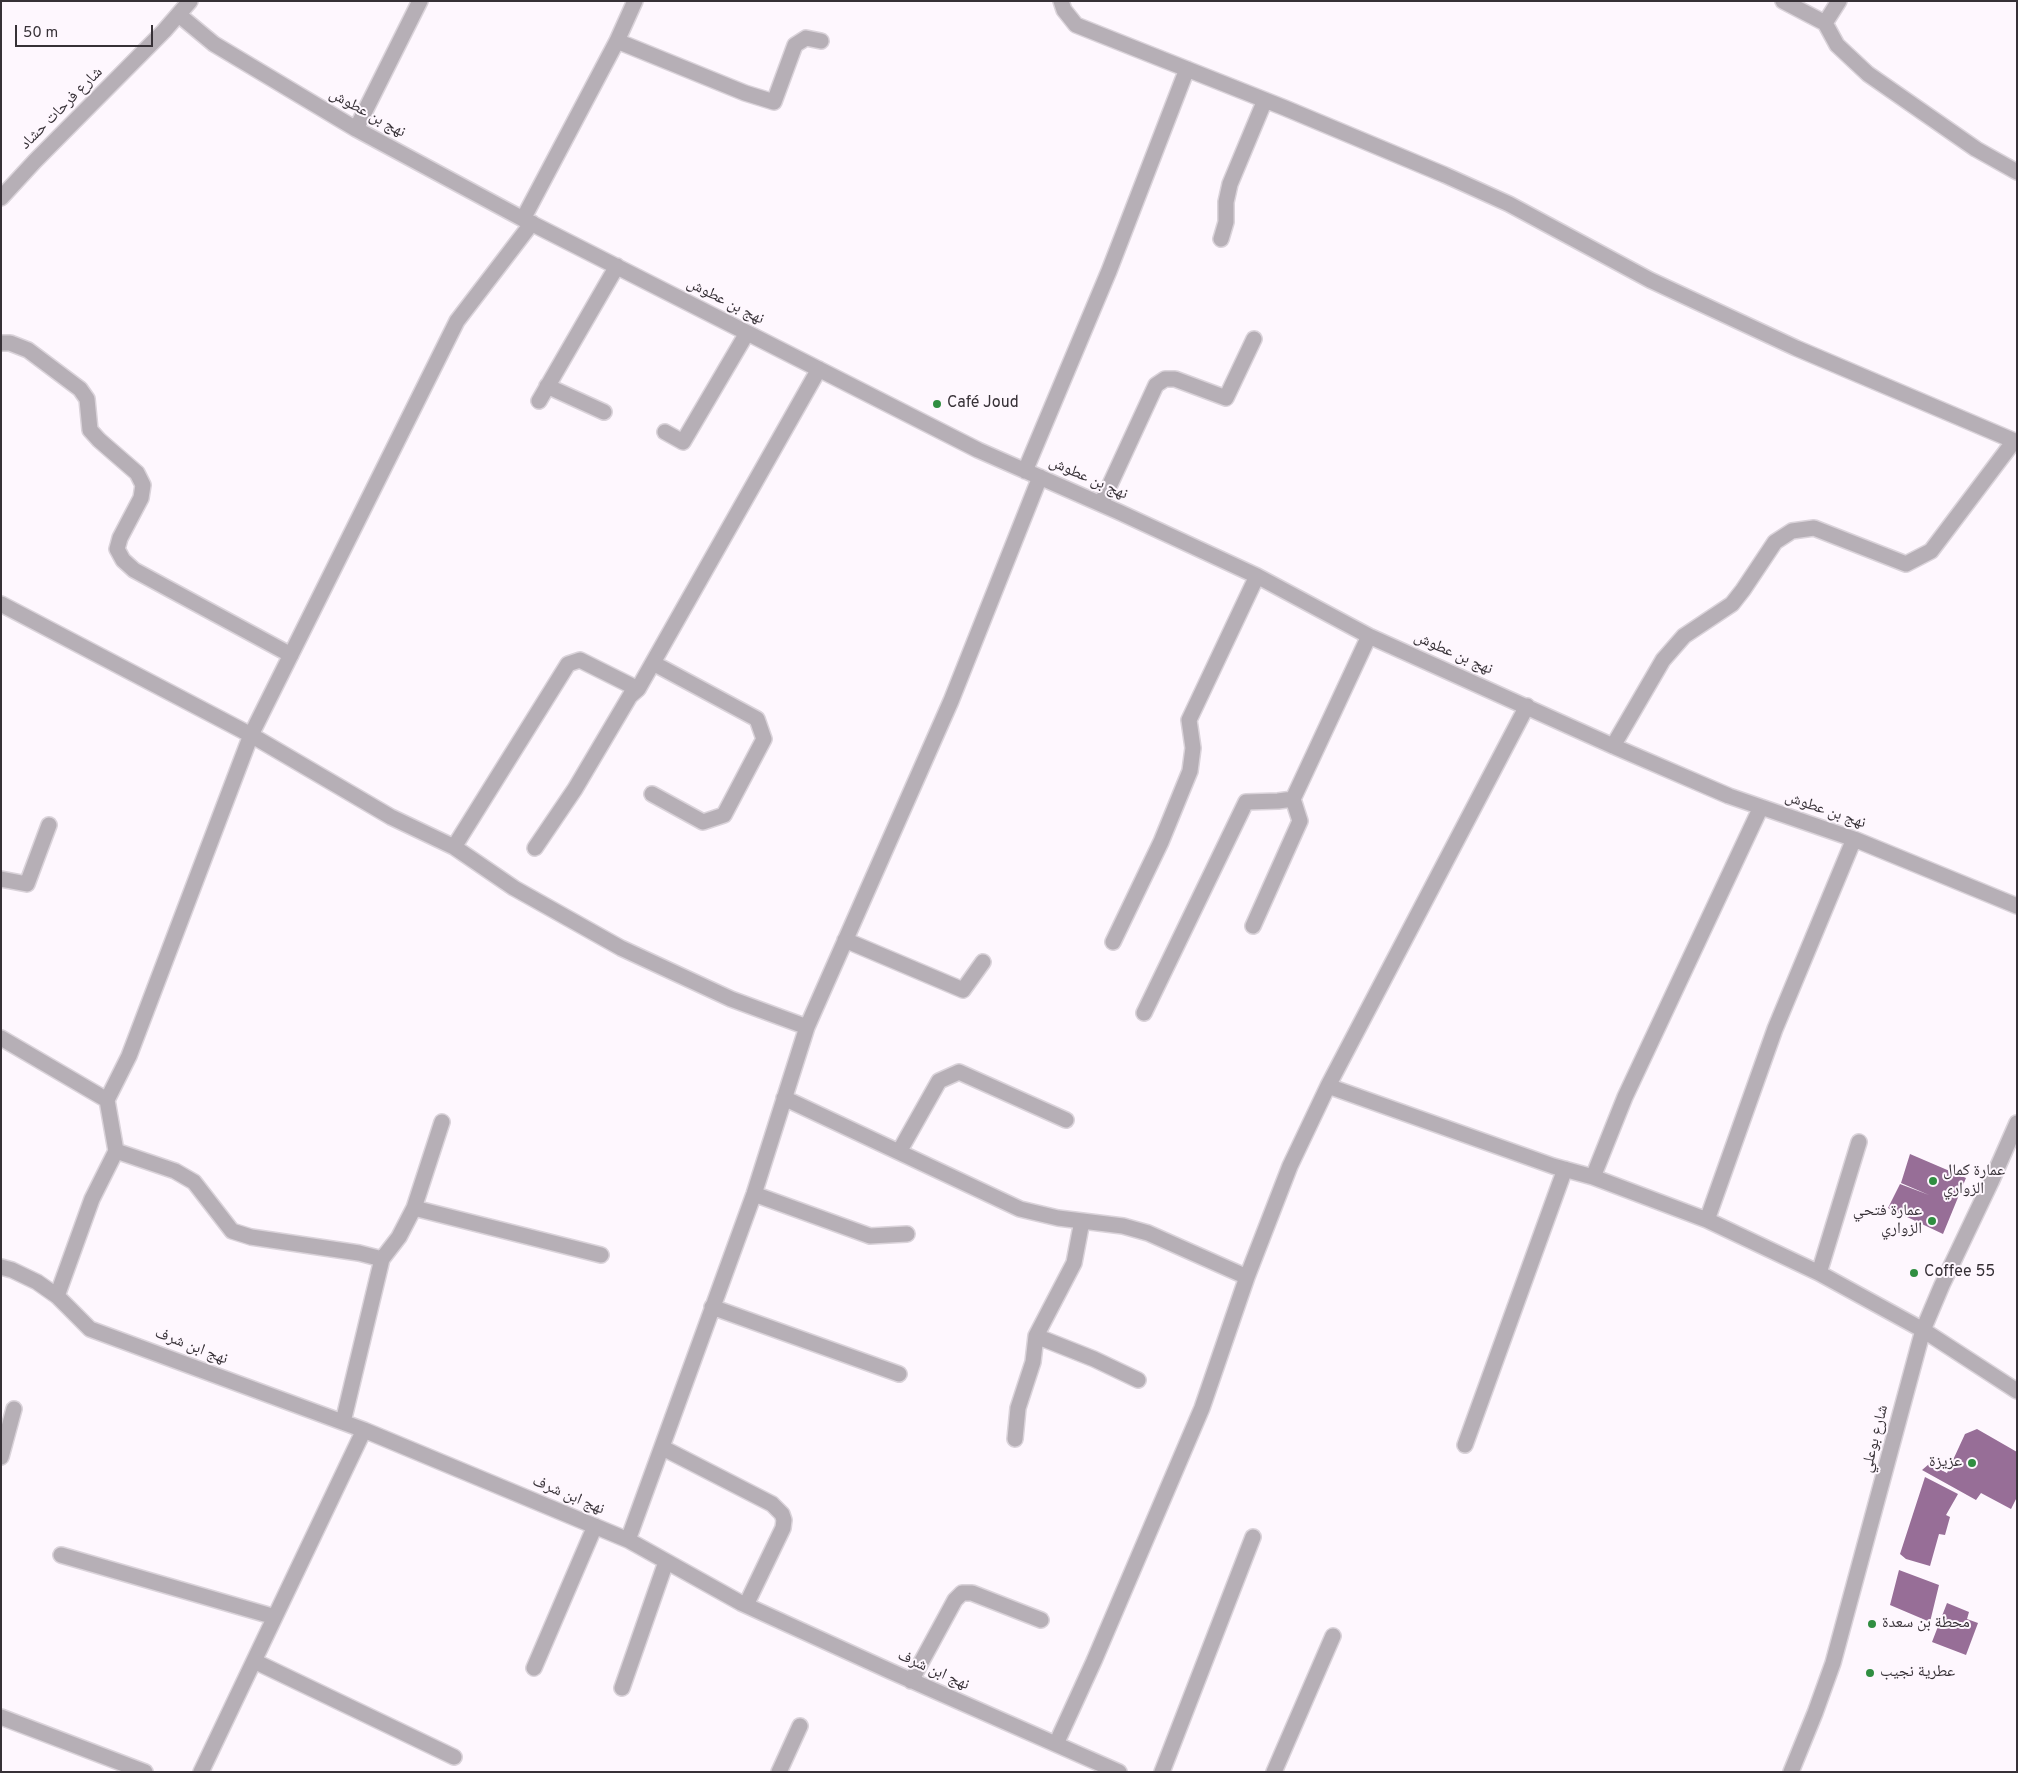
<!DOCTYPE html>
<html>
<head>
<meta charset="utf-8">
<style>
	body { margin:0 }
	#map { position:relative; width:2018px; height:1773px; overflow:hidden; background:#fef7fe; font-family:Overpass,sans-serif }
	canvas { display:block }
	.frame { position:absolute; inset:0; border:2px solid #373137; pointer-events:none }
	.scale { position:absolute; left:15px; top:25px; width:138px; height:22px; box-sizing:border-box; border:2px solid #373137; border-top:0; padding-left:6px; font-size:15px; line-height:18px; white-space:nowrap; color:#373137; -webkit-text-stroke:4px #fef7fe; paint-order:stroke }
</style>
</head>
<body>
<div id="map">
<canvas width="2018" height="1773"></canvas>
<div class="frame"></div>
<div class="scale">50 m</div>
</div>
<script>
const g = document.querySelector('canvas').getContext('2d');
g.lineJoin = 'round';
function paint(path, color) { g.fillStyle = color; g.fill(path, 'evenodd'); }
const poly = rows => new Path2D(rows.map(r => 'M' + r).join(''));
function stroke(path, color, width, dash) { g.strokeStyle = color; g.lineWidth = width; g.lineCap = dash ? 'butt' : 'round'; g.setLineDash(dash || []); g.stroke(path); }
function drawText(font, color, halo, rows, align = 'center') {
  g.font = font + ' Overpass,"Noto Naskh Arabic",sans-serif'; g.lineWidth = 4; g.setLineDash([]); g.textBaseline = 'middle'; g.strokeStyle = halo; g.fillStyle = color; for (const [text, x, y, turn = 0] of rows) {
    g.save(); g.translate(x, y); g.rotate((+turn || 0) * Math.PI / 180); g.textAlign = isNaN(turn) ? turn : align; if (halo) g.strokeText(text, 0, 0); g.fillText(text, 0, 0); g.restore();
  }
}
paint(poly([
	[1910,1154,1966,1178,1943,1234,1888,1208,1900,1184,1929,1195,1901,1183],
	[1977,1429,2017,1452,2017,1497,2011,1509,1981,1493,1976,1500,1922,1470,1929,1464,1947,1473,1965,1434],
	[1925,1477,1958,1494,1946,1515,1950,1517,1945,1535,1939,1534,1930,1566,1906,1559,1900,1554],
	[1899,1570,1939,1585,1930,1622,1890,1605],
	[1947,1603,1969,1612,1967,1619,1978,1623,1966,1655,1932,1642]
]), '#976e97');
const minor = poly([
	[1061,1,1064,10,1076,25,1285,108,1445,175,1509,204,1650,280,1796,348,2017,442],
	[1783,1,1825,23,1837,45,1868,74,1976,149,2017,172],
	[179,15,214,44,356,129,523,219,978,450,1119,512,1257,576,1369,636,1613,746,1729,796,1854,839,2017,906],
	[1825,23,1839,1],
	[617,41,745,93,774,102,795,45,806,38,821,41],
	[356,129,420,1],
	[1,198,35,161,164,31,190,1],
	[523,219,617,41,635,1],
	[532,223,457,321,251,735,391,817,454,847,514,888,621,948,731,999,807,1027],
	[1221,239,1226,222,1226,202,1230,184,1265,100],
	[1,343,10,343,28,350,80,389,87,399,90,430,99,440,137,473,143,485,141,498,120,538,117,549,123,560,134,570,291,655],
	[547,386,604,412],
	[539,401,617,266],
	[665,432,683,442,747,333],
	[1025,471,1109,271,1187,69],
	[1101,504,1156,385,1165,379,1175,379,1226,398,1254,339],
	[1,604,251,735,129,1056,107,1100,116,1151,92,1199,57,1296],
	[1527,706,1328,1086,1553,1166,1593,1177,1707,1220,1819,1273,1923,1330,2017,1391],
	[1613,746,1663,660,1684,636,1732,604,1743,590,1775,542,1792,531,1814,528,1906,564,1931,551,2014,441],
	[652,794,703,822,724,815,764,739,757,719,653,663],
	[454,847,568,664,580,660,638,689,819,369],
	[535,848,575,789,630,696,638,689],
	[1,879,27,884,49,825],
	[1253,926,1300,821,1293,799,1369,636],
	[845,940,963,990,983,962],
	[1113,942,1161,842,1190,771,1193,748,1189,720,1257,576],
	[1144,1013,1246,802,1278,801,1293,799],
	[1,1038,107,1100],
	[784,1098,1020,1209,1058,1218,1123,1226,1148,1233,1247,1277],
	[116,1151,175,1171,194,1182,232,1231,251,1237,359,1253,382,1259,399,1237,414,1208,442,1122],
	[899,1152,939,1081,959,1072,1066,1120],
	[1593,1177,1625,1097,1761,807],
	[754,1194,870,1236,907,1234],
	[414,1208,601,1255],
	[1707,1220,1775,1029,1854,839],
	[1,1267,12,1270,37,1282,57,1296,90,1329,364,1430,628,1540,741,1603,890,1671,1119,1772],
	[1819,1273,1859,1142],
	[712,1307,899,1374],
	[1036,1336,1094,1359,1138,1380],
	[343,1422,382,1259],
	[1015,1439,1018,1408,1033,1362,1036,1336,1074,1263,1082,1221],
	[1465,1445,1565,1169],
	[663,1448,772,1504,782,1514,784,1520,783,1528,746,1605],
	[1,1457,14,1409],
	[628,1540,754,1194,807,1027,951,701,1040,477],
	[61,1555,275,1617],
	[254,1661,454,1757],
	[534,1668,595,1526],
	[911,1681,955,1600,962,1593,972,1593,1041,1620],
	[622,1688,666,1562],
	[1,1717,145,1772],
	[1056,1744,1094,1661,1202,1408,1247,1277,1290,1166,1328,1086],
	[201,1772,364,1430],
	[779,1772,800,1726],
	[1162,1772,1253,1537],
	[1274,1772,1333,1636],
	[1791,1772,1815,1713,1833,1663,1923,1330,1942,1285,1991,1182,2017,1123]
]);
stroke(minor, '#dad3da', 18);
stroke(minor, '#b6afb6', 15);
for (const [x, y, r, color] of [
	[937,404,5,"#308e41"],
	[1933,1181,5,"#308e41"],
	[1932,1221,5,"#308e41"],
	[1914,1273,5,"#308e41"],
	[1972,1463,5,"#308e41"],
	[1872,1624,5,"#308e41"],
	[1870,1673,5,"#308e41"]
]) { const dot = new Path2D(); dot.arc(x, y, r, 0, 2 * Math.PI); g.fillStyle = color; g.fill(dot); stroke(dot, '#fef7fe', 2); }
drawText('16px', '#373137', '#fef7fe', [
	["شارع فرحات حشاد",62,109,-45],
	["نهج بن عطوش",367,114,29],
	["نهج بن عطوش",725,302,27],
	["نهج بن عطوش",1088,479,24],
	["نهج بن عطوش",1453,654,24],
	["نهج بن عطوش",1825,811,19],
	["نهج ابن شرف",191,1347,21],
	["شارع بوعلي",1876,1439,-76],
	["نهج ابن شرف",568,1496,23],
	["نهج ابن شرف",933,1671,24]
]);
drawText('16px', '#373137', '#fef7fe', [
	["Café Joud",947,404],
	["عمارة كمال",1943,1172],
	["الزواري",1943,1190],
	["عمارة فتحي",1922,1212,"right"],
	["الزواري",1922,1230,"right"],
	["Coffee 55",1924,1273],
	["عزيزة",1962,1463,"right"],
	["محطة بن سعدة",1882,1624],
	["عطرية نجيب",1880,1673]
], 'left');
</script>
</body>
</html>
